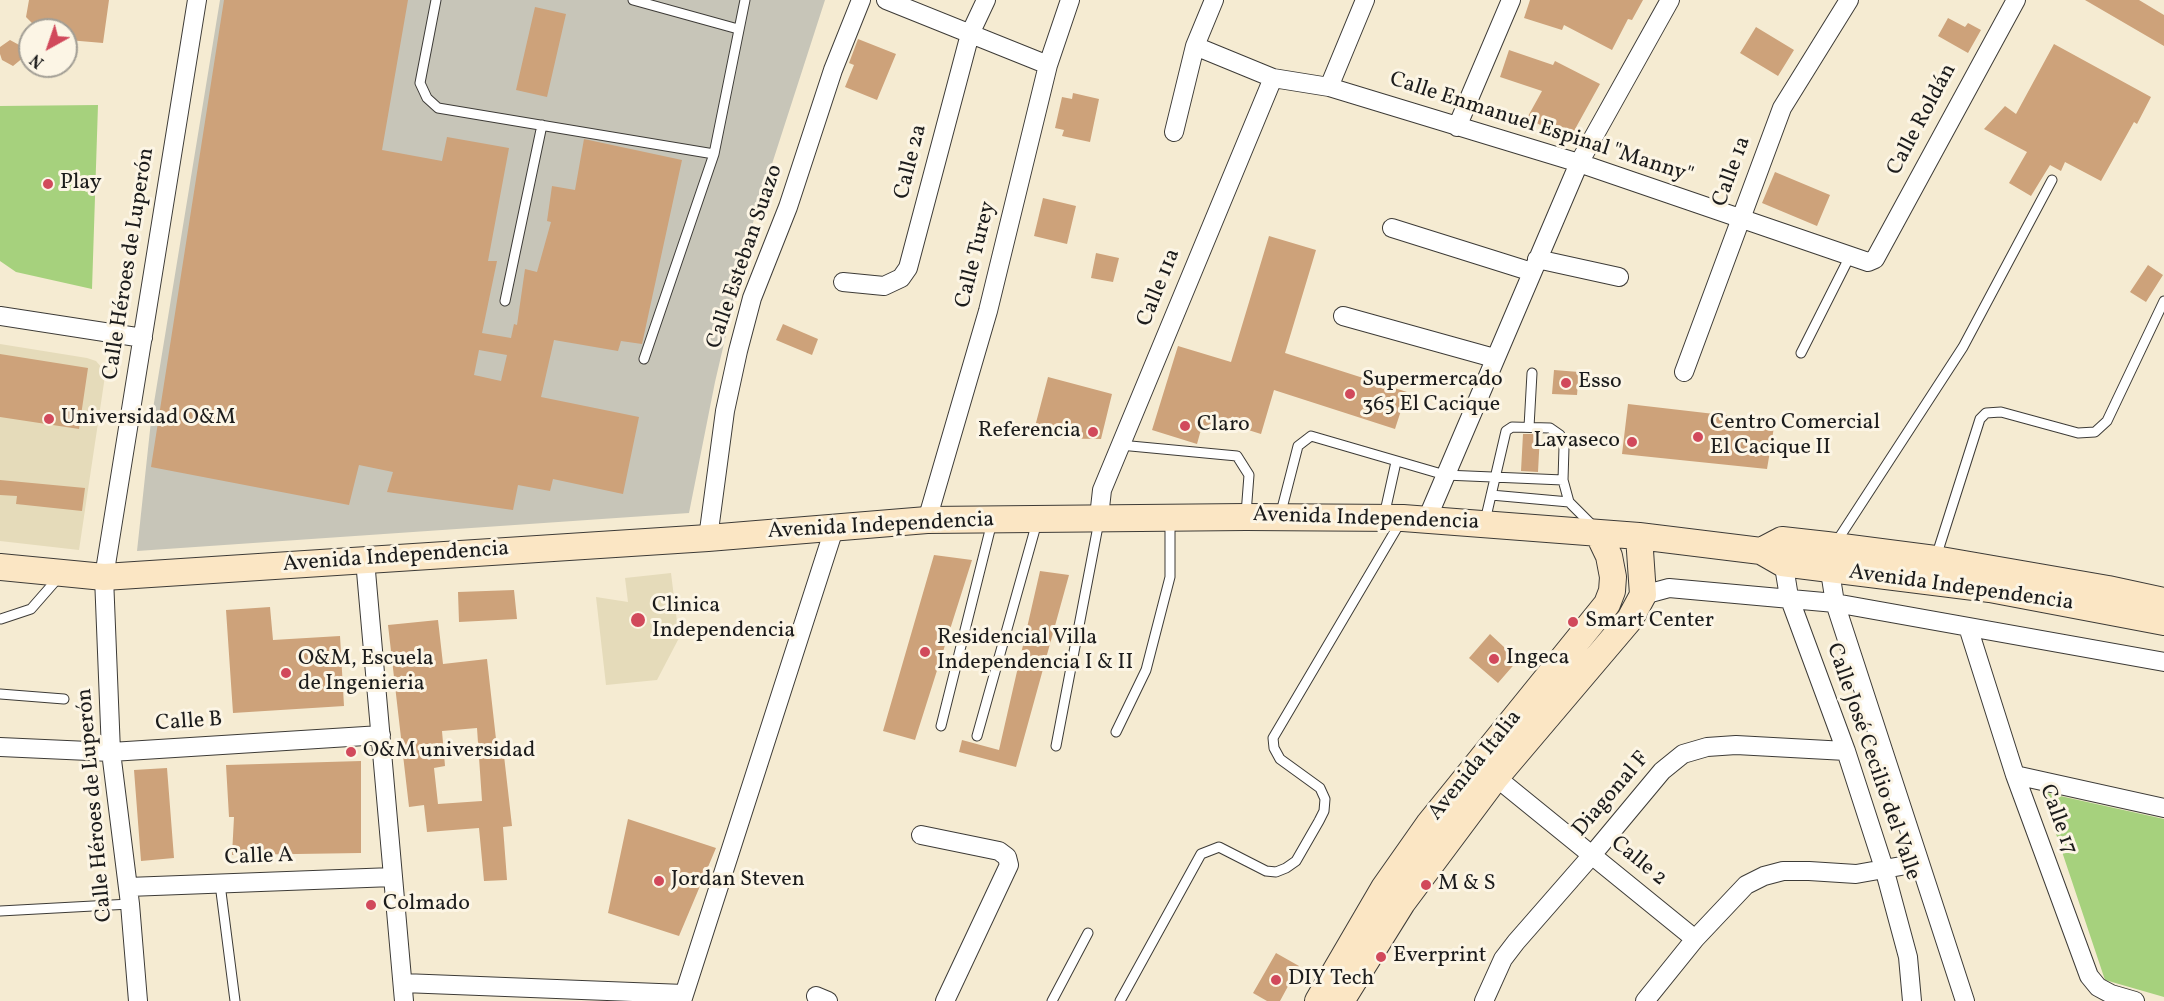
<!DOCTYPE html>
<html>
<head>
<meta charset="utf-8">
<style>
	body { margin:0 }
	#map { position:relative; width:2164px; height:1001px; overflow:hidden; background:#f5ebd2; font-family:Vollkorn,serif }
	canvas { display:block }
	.north { position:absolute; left:18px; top:18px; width:60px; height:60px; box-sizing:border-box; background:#fcf5e5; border:2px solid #a29e95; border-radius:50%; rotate:220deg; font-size:16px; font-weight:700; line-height:24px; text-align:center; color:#1c1c1c }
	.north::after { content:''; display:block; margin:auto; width:21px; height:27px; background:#d1495b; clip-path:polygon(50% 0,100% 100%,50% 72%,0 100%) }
</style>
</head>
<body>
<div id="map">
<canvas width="2164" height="1001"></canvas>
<div class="north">N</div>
</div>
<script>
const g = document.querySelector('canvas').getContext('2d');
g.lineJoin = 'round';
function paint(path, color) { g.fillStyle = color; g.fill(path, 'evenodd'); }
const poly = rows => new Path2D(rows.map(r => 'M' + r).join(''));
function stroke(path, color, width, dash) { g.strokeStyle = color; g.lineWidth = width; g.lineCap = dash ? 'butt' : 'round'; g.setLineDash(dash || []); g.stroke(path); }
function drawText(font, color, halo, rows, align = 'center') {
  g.font = font + ' Vollkorn,serif'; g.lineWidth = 6; g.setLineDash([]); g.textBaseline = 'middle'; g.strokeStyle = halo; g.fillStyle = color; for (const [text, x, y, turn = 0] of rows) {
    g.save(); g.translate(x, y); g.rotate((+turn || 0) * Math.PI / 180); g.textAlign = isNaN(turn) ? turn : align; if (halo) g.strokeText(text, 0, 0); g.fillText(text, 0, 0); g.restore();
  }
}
paint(poly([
	[0,344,87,358,96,361,102,368,105,376,79,550,0,541],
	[671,573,679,638,657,680,606,685,596,597,628,602,625,578]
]), '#e5dbba');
paint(poly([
	[220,0,825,0,750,232,715,382,689,513,137,551,151,421]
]), '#c7c5b8');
paint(poly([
	[98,105,92,289,16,272,0,261,0,106],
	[2042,792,2164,819,2164,997,2105,980]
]), '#a6d17d');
paint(poly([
	[29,0,109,0,103,43,68,40,70,28,32,23,26,17],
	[224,0,408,0,382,150,442,161,447,137,509,148,488,261,497,261,482,333,511,338,514,324,517,325,525,269,537,272,551,222,547,221,552,186,575,190,584,139,682,160,642,344,621,341,618,351,554,340,541,397,639,417,623,494,553,479,550,491,518,485,513,510,387,492,393,472,359,465,349,505,151,467],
	[479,350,507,355,501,381,474,375],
	[1530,0,1643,0,1632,20,1628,19,1612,50,1564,25,1562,30,1524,18],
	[2085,0,2139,0,2164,15,2164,46],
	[535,7,566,14,547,97,516,90],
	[1948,18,1965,27,1968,23,1981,30,1968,53,1938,36],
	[1756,27,1794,50,1778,76,1740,53],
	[858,39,896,54,877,100,845,87,854,65,849,63],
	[10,40,21,46,24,57,13,66,2,60,0,54,0,47],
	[2054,44,2151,97,2137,124,2134,122,2101,181,2065,162,2061,171,2050,165,2031,196,2009,183,2027,152,1984,129,2005,106,2016,114],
	[1509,50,1553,65,1555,61,1600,84,1569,140,1527,118,1542,91,1500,77],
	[1073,93,1099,99,1090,142,1062,136,1064,130,1055,128,1062,97,1072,99],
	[1775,172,1830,195,1817,226,1762,203],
	[1043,198,1076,206,1067,244,1034,236],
	[1269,236,1316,250,1285,353,1407,392,1395,429,1274,390,1261,434,1226,423,1223,432,1202,426,1197,444,1152,430,1178,346,1231,362],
	[1096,253,1119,258,1113,282,1091,278],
	[2148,265,2163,275,2146,302,2130,292],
	[783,324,818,339,812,355,776,340],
	[0,354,88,368,79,429,0,417],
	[1554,370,1579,372,1577,395,1552,394],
	[1048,377,1112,394,1101,439,1032,438],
	[1628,404,1775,421,1767,469,1622,454],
	[1523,434,1540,434,1538,472,1521,471],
	[0,480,85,488,82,511,16,504,17,496,0,495],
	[934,555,972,560,915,740,883,731],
	[1040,571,1069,575,1016,767,959,752,962,740,999,750],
	[514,590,517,619,459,622,458,592],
	[270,607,273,640,340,636,344,706,233,713,226,610],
	[438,620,443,664,487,659,497,748,503,747,512,826,503,827,507,880,484,881,479,828,427,832,424,805,409,807,388,625],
	[477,728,482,801,438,804,434,768,445,766,442,731],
	[1490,634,1518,660,1498,683,1469,658],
	[361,761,361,853,232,855,234,817,229,817,226,765],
	[167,768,174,858,141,861,134,770],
	[628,819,716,848,679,936,608,913],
	[1276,953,1299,966,1280,1001,1267,1001,1253,993]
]), '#cda27a');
const lane = poly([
	[436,0,420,83,427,98,438,108,714,154],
	[633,0,738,29],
	[505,301,542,125],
	[1801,353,1850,256],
	[644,359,714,154,745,0],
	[1529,427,1532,373],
	[1120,445,1237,456,1249,475,1246,514],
	[1491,495,1569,502],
	[1280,516,1298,446,1311,436,1445,475,1563,480],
	[1384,516,1396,462],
	[1485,521,1506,431,1512,427,1550,428,1560,435,1564,447,1563,480,1569,502,1593,526],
	[1835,544,1963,347,2052,180],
	[1936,557,1980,419,1986,413,2001,412,2078,433,2095,432,2107,421,2164,301],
	[1,619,31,609,59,577],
	[0,694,64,699],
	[941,726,992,522],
	[1116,732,1146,670,1170,577,1170,520],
	[977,736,1037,522],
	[1056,746,1099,521],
	[220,884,235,1001],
	[0,911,130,904],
	[1052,1001,1088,933],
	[1120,1001,1201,854,1219,847,1266,871,1276,872,1286,868,1296,861,1319,821,1324,811,1325,799,1320,788,1280,759,1274,748,1273,738,1401,521]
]);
const street = poly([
	[886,0,1048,65],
	[1195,46,1273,78,1329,87,1579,163,1868,262,1875,259,2016,0],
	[1329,87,1365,0],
	[1457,127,1511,0],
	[1174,132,1195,46,1214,0],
	[1392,228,1532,272],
	[1537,259,1619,277],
	[843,282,884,286,901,278,908,268,970,34,986,0],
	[0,316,143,338],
	[1343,316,1494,358],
	[1684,372,1782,108,1849,0],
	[1099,517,1102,490,1273,78],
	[1427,519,1579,163,1670,0],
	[927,520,988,311,1048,65,1070,0],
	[708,538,725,411,738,351,752,298,788,207,833,70,861,0],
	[1782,554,1789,597,1846,751,1884,868,1908,957,1912,1001],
	[1828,559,1835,603,1965,1001],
	[365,560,404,1001],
	[1643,595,1669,588,1835,603,2164,662],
	[1968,627,2015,775,2089,976,2098,987,2111,994,2135,1001],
	[0,747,111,752,381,735],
	[1487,770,1695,939],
	[2015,775,2164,808],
	[921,835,999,851,1007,857,1009,865,945,1001],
	[128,887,393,877],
	[403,983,684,994],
	[816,996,828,1001],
	[138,1001,130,904,111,752,104,577,197,0],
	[682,1001,834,529],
	[1484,1001,1503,959,1516,942,1592,855,1662,771,1683,754,1707,747,1736,745,1846,751],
	[1645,1001,1695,939,1746,885,1764,876,1783,871,1809,871,1856,874,1918,863]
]);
const secondary = poly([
	[1761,551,1782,540,1827,545,1935,559,2108,589,2164,601],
	[0,567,104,577,708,538,927,520,1246,517,1403,518,1639,536,1761,551,1782,563,1990,589,2164,622],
	[1318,1001,1384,888,1429,824,1607,604,1612,591,1613,577,1609,556,1598,533],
	[1341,1001,1402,903,1496,777,1630,619,1643,595,1639,536]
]);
stroke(lane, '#3d3b37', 11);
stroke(street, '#3d3b37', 20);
stroke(secondary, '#3d3b37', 28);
stroke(lane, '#fff', 9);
stroke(street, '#fff', 18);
stroke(secondary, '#fbe6c4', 26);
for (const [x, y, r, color] of [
	[48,184,6,"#d1495b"],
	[1566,383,6,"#d1495b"],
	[1350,394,6,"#d1495b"],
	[49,419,6,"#d1495b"],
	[1185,426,6,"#d1495b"],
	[1093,432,6,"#d1495b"],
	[1698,437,6,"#d1495b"],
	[1632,442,6,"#d1495b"],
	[638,620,8,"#d1495b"],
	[1573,622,6,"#d1495b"],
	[925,652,6,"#d1495b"],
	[1494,659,6,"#d1495b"],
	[286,673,6,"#d1495b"],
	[351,752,6,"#d1495b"],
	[659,881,6,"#d1495b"],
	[1426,885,6,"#d1495b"],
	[371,905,6,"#d1495b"],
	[1381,957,6,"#d1495b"],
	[1276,980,6,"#d1495b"]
]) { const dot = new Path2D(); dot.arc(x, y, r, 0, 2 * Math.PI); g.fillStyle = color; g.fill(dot); stroke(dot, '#fcf5e5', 2); }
drawText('22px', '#1c1c1c', '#fcf5e5', [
	["Calle Roldán",1923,120,-62],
	["Calle Enmanuel Espinal \"Manny\"",1541,129,18],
	["Calle 2a",912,162,-76],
	["Calle 1a",1733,172,-70],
	["Calle Turey",977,255,-76],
	["Calle Esteban Suazo",746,257,-71],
	["Calle Héroes de Luperón",130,264,-81],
	["Calle 11a",1160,288,-68],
	["Avenida Independencia",1366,520,2],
	["Avenida Independencia",881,527,-3],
	["Avenida Independencia",396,558,-4],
	["Avenida Independencia",1961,589,8],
	["Calle B",189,723,-4],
	["Calle José Cecilio del Valle",1872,762,71],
	["Avenida Italia",1476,766,-51],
	["Diagonal F",1612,795,-49],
	["Calle Héroes de Luperón",96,805,-95],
	["Calle 17",2057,820,70],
	["Calle A",259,858,-2],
	["Calle 2",1638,862,39]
]);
drawText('22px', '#1c1c1c', '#fcf5e5', [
	["Play",60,184],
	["Supermercado",1362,381],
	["365 El Cacique",1362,406],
	["Esso",1578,383],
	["Universidad O&M",61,419],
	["Centro Comercial",1710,424],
	["El Cacique II",1710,449],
	["Claro",1197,426],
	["Referencia",1081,432,"right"],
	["Lavaseco",1620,442,"right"],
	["Clinica",652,607],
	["Independencia",652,632],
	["Smart Center",1585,622],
	["Residencial Villa",937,639],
	["Independencia I & II",937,664],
	["Ingeca",1506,659],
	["O&M, Escuela",298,660],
	["de Ingenieria",298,685],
	["O&M universidad",363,752],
	["Jordan Steven",671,881],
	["M & S",1438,885],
	["Colmado",383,905],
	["Everprint",1393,957],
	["DIY Tech",1288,980]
], 'left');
</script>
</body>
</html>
